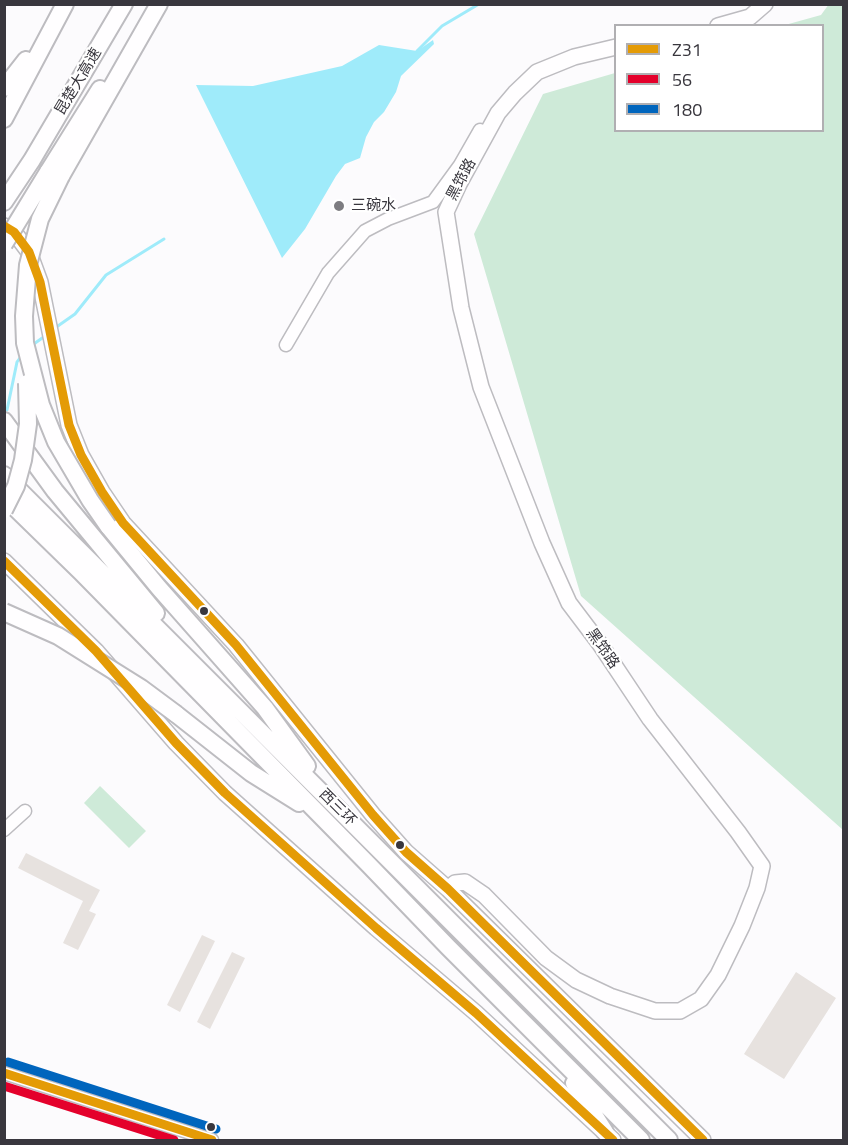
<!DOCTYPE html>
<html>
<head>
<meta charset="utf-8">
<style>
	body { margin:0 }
	#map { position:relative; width:848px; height:1145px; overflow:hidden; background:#fcfbfd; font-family:"Titillium Web",sans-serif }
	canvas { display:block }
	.frame { position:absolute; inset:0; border:6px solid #39373e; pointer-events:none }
	.legend { position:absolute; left:614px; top:24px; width:210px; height:108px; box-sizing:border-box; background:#fff; border:2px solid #b0afb2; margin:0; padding:8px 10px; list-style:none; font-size:18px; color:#39373e }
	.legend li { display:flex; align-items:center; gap:12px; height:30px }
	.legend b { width:30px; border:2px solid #b0afb2 }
</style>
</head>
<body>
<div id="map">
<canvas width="848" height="1145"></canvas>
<div class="frame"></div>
<ul class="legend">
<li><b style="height:8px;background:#e49b06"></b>Z31</li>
<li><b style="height:8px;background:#e4002b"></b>56</li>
<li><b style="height:8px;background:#0065bd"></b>180</li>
</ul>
</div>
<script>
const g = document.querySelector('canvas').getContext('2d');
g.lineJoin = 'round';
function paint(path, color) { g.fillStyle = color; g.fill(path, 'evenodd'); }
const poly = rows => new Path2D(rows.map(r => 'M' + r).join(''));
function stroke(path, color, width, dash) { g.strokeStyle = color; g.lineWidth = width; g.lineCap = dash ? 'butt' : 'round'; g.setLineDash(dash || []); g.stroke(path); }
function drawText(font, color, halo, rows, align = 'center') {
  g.font = font + ' "Titillium Web","Noto Sans SC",sans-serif'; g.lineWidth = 4.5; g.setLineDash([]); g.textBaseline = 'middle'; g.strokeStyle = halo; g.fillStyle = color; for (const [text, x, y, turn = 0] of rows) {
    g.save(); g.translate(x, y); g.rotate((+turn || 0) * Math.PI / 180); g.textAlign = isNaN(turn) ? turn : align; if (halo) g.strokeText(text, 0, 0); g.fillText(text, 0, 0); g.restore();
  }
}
paint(poly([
	[829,4,844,5,843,830,581,596,474,234,543,94,615,73,616,130,822,130,822,26,785,25,821,15],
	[100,786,146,831,129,848,84,803]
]), '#ceead8');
paint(poly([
	[433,40,434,44,401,76,396,92,384,112,374,122,366,137,360,158,345,164,336,176,305,229,282,258,196,85,253,86,342,66,379,45,417,51]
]), '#9febfa');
stroke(poly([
	[417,51,442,26,479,4],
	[55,328,75,314,106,275,164,239],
	[31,346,45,336],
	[7,410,17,362,22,355]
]), '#9febfa', 3);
paint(poly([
	[26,853,100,890,89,911,96,914,78,950,63,943,83,901,18,868],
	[202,935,215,941,180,1012,167,1005],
	[232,952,245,958,210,1029,197,1022],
	[796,972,836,998,784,1079,744,1054]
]), '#e7e2df');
const minor = poly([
	[286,345,328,273,365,231,388,219,433,202,460,165,480,130],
	[4,830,25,811],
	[4,1073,212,1140]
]);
const major = poly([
	[718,26,750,17,765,4],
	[4,226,14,232,29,252,40,282,69,425,81,455,102,492,123,523,236,645,373,815,406,852,448,889,703,1140],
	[4,561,96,651,176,743,225,793,376,928,476,1013,613,1140],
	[448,889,455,883,465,882,484,895,546,958,576,980,610,996,655,1011,680,1011,701,999,718,975,742,926,757,888,762,866,738,832,650,719,600,644,569,603,542,543,481,387,461,308,446,212,459,184,498,113,515,93,537,72,574,57,616,47]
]);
const highway = poly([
	[4,88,26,60],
	[4,119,65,4],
	[48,172,100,89],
	[61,176,159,4],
	[4,202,32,160,124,4],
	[4,421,55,491,156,613],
	[4,475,669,1140],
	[4,497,81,572,369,865,448,947,641,1140],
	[108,526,159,588,265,708,307,766],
	[176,714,251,773,299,803],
	[574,1083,605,1132]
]);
stroke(minor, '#bdbcc0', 15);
stroke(major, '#bdbcc0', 18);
stroke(highway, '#bdbcc0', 20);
stroke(minor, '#fffeff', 12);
stroke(major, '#fffeff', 15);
stroke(highway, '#fffeff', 16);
const highwayBridge = poly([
	[61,176,40,219,28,265,24,316,25,343,41,405,56,442,90,500,108,526],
	[4,244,48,172],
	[4,510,16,486,23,460,28,424,27,383],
	[4,612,58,636,141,688,176,714]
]);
stroke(highwayBridge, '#bdbcc0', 20, []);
stroke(highwayBridge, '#fffeff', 16);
stroke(poly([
	[4,226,14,232,29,252,40,282,69,425,81,455,102,492,123,523,236,645,373,815,406,852,448,889,703,1140],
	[4,561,96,651,176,743,225,793,376,928,476,1013,613,1140],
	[4,1073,212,1140]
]), '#e49b06', 9);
stroke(poly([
	[4,1086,174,1140]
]), '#e4002b', 9);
stroke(poly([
	[8,1062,216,1129]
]), '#0065bd', 9);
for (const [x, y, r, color] of [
	[339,206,6,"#7d7c81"],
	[204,611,5,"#39373e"],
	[400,845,5,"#39373e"],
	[211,1127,5,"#39373e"]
]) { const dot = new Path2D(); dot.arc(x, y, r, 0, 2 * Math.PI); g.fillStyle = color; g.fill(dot); stroke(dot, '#fff', 2); }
drawText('15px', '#39373e', '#fff', [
	["昆楚大高速",79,82,-59],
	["黑筇路",462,180,-62],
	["黑筇路",602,649,55],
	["西三环",337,808,45]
]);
drawText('15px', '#39373e', '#fff', [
	["三碗水",351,206]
], 'left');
</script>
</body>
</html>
